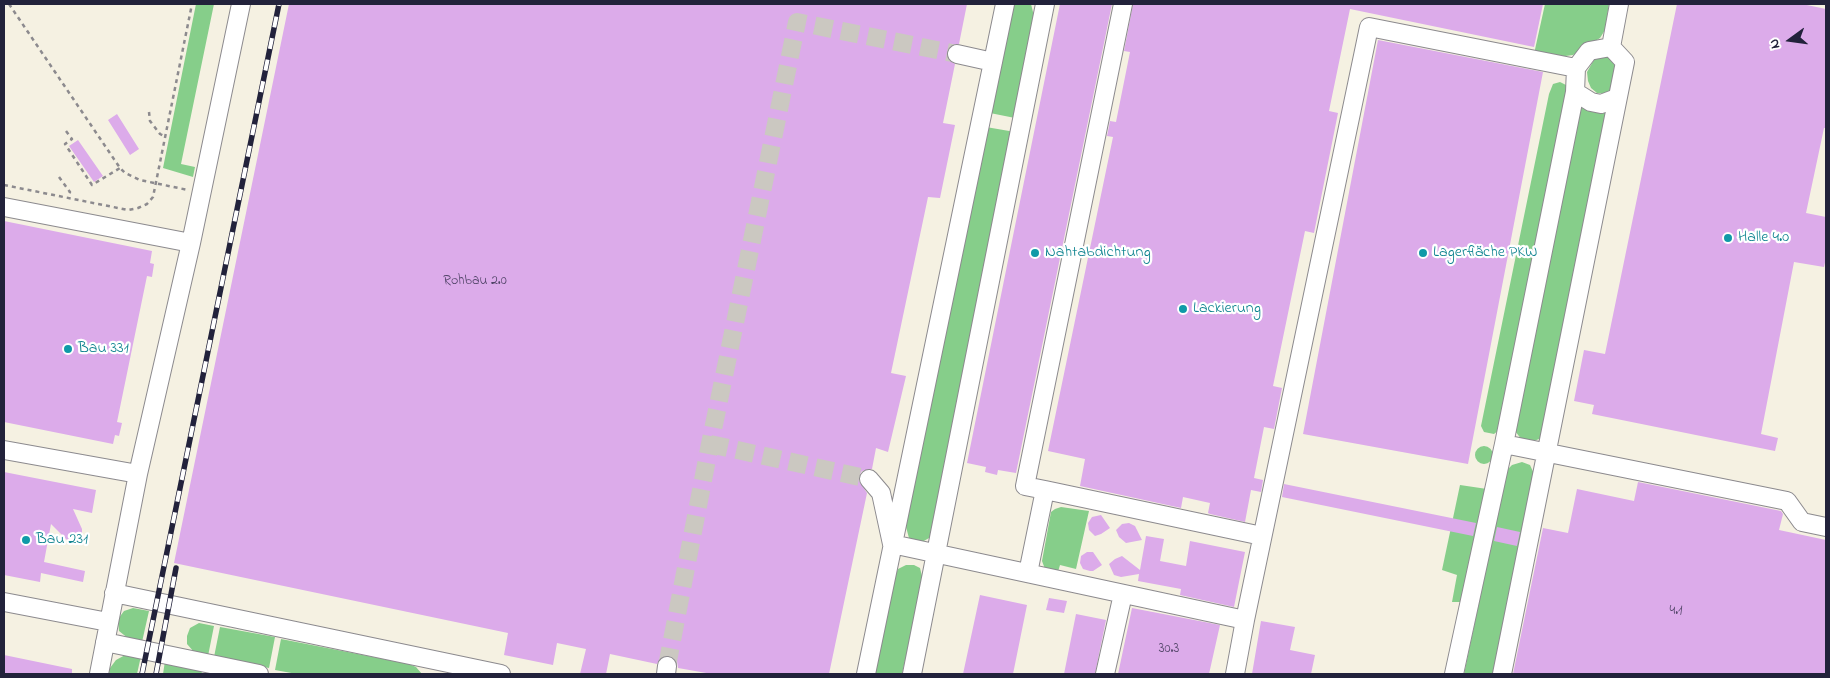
<!DOCTYPE html>
<html>
<head>
<meta charset="utf-8">
<style>
	body { margin:0 }
	#map { position:relative; width:1830px; height:678px; overflow:hidden; background:#f5f1e2; font-family:"Indie Flower",sans-serif }
	canvas { display:block }
	.frame { position:absolute; inset:0; border:5px solid #22223b; pointer-events:none }
	.north { position:absolute; left:1765px; top:15px; width:50px; height:50px; -webkit-text-stroke:4px #fff; paint-order:stroke; rotate:256deg; font-size:14px; font-weight:700; line-height:20px; text-align:center; color:#22223b }
	.north::after { content:''; display:block; margin:auto; width:18px; height:22px; background:#22223b; clip-path:polygon(50% 0,100% 100%,50% 72%,0 100%) }
</style>
</head>
<body>
<div id="map">
<canvas width="1830" height="678"></canvas>
<div class="frame"></div>
<div class="north">N</div>
</div>
<script>
const g = document.querySelector('canvas').getContext('2d');
g.lineJoin = 'round';
function paint(path, color) { g.fillStyle = color; g.fill(path, 'evenodd'); }
const poly = rows => new Path2D(rows.map(r => 'M' + r).join(''));
function stroke(path, color, width, dash) { g.strokeStyle = color; g.lineWidth = width; g.lineCap = dash ? 'butt' : 'round'; g.setLineDash(dash || []); g.stroke(path); }
function drawText(font, color, halo, rows, align = 'center') {
  g.font = font + ' "Indie Flower",sans-serif'; g.lineWidth = 4.5; g.setLineDash([]); g.textBaseline = 'middle'; g.strokeStyle = halo; g.fillStyle = color; for (const [text, x, y, turn = 0] of rows) {
    g.save(); g.translate(x, y); g.rotate((+turn || 0) * Math.PI / 180); g.textAlign = isNaN(turn) ? turn : align; if (halo) g.strokeText(text, 0, 0); g.fillText(text, 0, 0); g.restore();
  }
}
paint(poly([
	[196,4,214,4,181,164,195,167,193,177,163,168],
	[1012,4,1031,4,1036,24,1015,118,990,113],
	[1545,4,1609,4,1605,30,1600,38,1573,55,1558,57,1534,54],
	[1603,56,1610,57,1614,60,1617,69,1611,90,1606,94,1597,93,1591,88,1588,81,1587,72,1595,58],
	[1560,82,1568,86,1499,430,1494,434,1484,432,1481,426,1549,94,1553,84],
	[1586,106,1607,111,1544,437,1534,441,1522,440,1515,431,1577,110],
	[986,127,1015,132,931,537,920,543,909,538,906,527],
	'1475 455a9 9 0 1 1 18 0a9 9 0 1 1-18 0Z',
	[1522,462,1530,465,1535,476,1493,674,1464,674,1507,470,1512,465],
	[1460,485,1487,489,1461,602,1452,602,1457,575,1442,570],
	[1061,507,1089,511,1076,569,1060,565,1057,575,1045,569,1042,561,1051,512,1055,509],
	[906,565,914,565,920,568,923,580,902,674,875,674,894,578,898,569],
	[133,608,149,611,142,642,129,639,119,631,118,620,121,615,124,611],
	[199,623,214,626,208,656,194,652,187,644,187,636,190,628],
	[220,627,275,637,269,668,214,657],
	[281,639,409,664,416,667,422,674,297,674,275,670],
	[127,654,141,656,137,674,109,674,110,668,116,660],
	[165,661,198,669,202,672,201,674,163,674]
]), '#86ce8a');
paint(poly([
	[289,4,967,4,959,44,950,46,947,52,950,61,955,64,943,123,955,125,940,198,928,197,891,373,906,376,888,452,876,448,872,469,862,471,859,476,859,481,867,493,829,674,712,674,678,668,677,661,669,656,662,656,657,664,610,654,606,674,580,674,586,649,557,643,553,665,504,655,508,633,174,563],
	[1060,4,1112,4,1016,473,998,470,997,475,985,472,986,467,967,463],
	[1133,4,1543,4,1534,47,1350,9,1329,111,1338,113,1314,233,1305,231,1273,386,1282,388,1274,429,1264,427,1254,478,1263,480,1261,492,1251,490,1245,522,1210,514,1208,513,1210,503,1183,497,1181,508,1080,486,1085,459,1048,451,1113,137,1107,136,1110,121,1116,122,1130,52,1124,51],
	[1677,4,1802,4,1826,9,1826,128,1824,128,1806,213,1826,217,1826,258,1824,267,1794,262,1761,434,1778,438,1775,451,1592,414,1594,405,1574,401,1584,350,1605,354],
	[1378,40,1543,72,1468,464,1303,434],
	[117,114,139,149,130,155,108,120],
	[78,140,103,176,94,182,69,146],
	[4,221,152,251,150,263,154,264,152,277,147,276,117,422,122,423,119,436,115,435,113,444,4,422],
	[4,472,96,490,92,513,73,509,82,529,82,533,79,539,75,541,67,540,51,524,44,562,85,571,83,582,41,573,40,582,4,575],
	[1638,482,1781,511,1783,514,1779,530,1826,540,1826,674,1513,674,1543,528,1568,533,1577,489,1634,501],
	[1284,484,1476,523,1473,536,1282,497],
	[1101,515,1110,528,1101,534,1095,536,1089,530,1088,523,1092,517],
	[1129,523,1135,526,1142,540,1126,543,1119,537,1116,530,1122,524],
	[1497,527,1520,532,1517,546,1494,541],
	[1146,536,1164,539,1160,561,1186,566,1190,541,1245,552,1234,607,1180,595,1181,589,1138,581,1139,574,1121,577,1114,575,1109,564,1115,559,1122,556,1140,570],
	[1087,552,1093,552,1102,565,1093,571,1090,571,1083,569,1080,563,1081,556],
	[980,595,1027,605,1013,674,963,674],
	[1049,598,1067,601,1064,613,1046,610],
	[1132,608,1220,625,1209,674,1118,674],
	[1076,614,1106,620,1095,674,1064,674],
	[1261,621,1295,627,1290,650,1315,655,1311,674,1252,674],
	[4,655,72,669,72,674,4,674]
]), '#dcabea');
stroke(poly([
	[710,444,869,479],
	[667,666,710,444,797,22,957,54]
]), '#cbc8c1', 18, [18, 9]);
const minor = poly([
	[957,54,993,62],
	[1575,92,1591,102,1601,104,1617,98],
	[4,207,191,243],
	[1504,444,1787,501,1802,522,1826,527],
	[4,450,138,474],
	[869,479,881,493,892,544,1245,620,1235,674],
	[1045,490,1262,536],
	[1028,573,1045,490,1025,486,1123,4],
	[114,593,501,674],
	[4,602,108,622],
	[1245,620,1369,27,1576,68],
	[105,642,259,674],
	[99,674,138,474,191,243,241,4],
	[666,674,667,666],
	[866,674,1005,4],
	[912,674,1045,4],
	[1105,674,1123,594],
	[1454,674,1504,444,1575,92,1576,68,1589,51,1611,47],
	[1502,674,1625,62,1611,47,1619,4]
]);
stroke(minor, '#8c8a8e', 20);
stroke(poly([
	[9,4,120,168,125,173,140,180,188,190],
	[149,112,150,121,160,134,164,136],
	[66,131,72,139,65,144,92,185,120,168],
	[59,177,70,192,68,197],
	[4,185,128,210,138,208,147,204,153,197,192,4]
]), '#8c8a8e', 2.5, [4, 4]);
stroke(minor, '#fff', 18);
const rail = poly([
	[142,674,279,4],
	[156,674,176,568]
]);
stroke(rail, '#22223b', 5.5);
stroke(rail, '#fff', 4, [11]);
for (const [x, y, r, color] of [
	[1728,238,5,"#0f9aa8"],
	[1035,253,5,"#0f9aa8"],
	[1423,253,5,"#0f9aa8"],
	[1183,309,5,"#0f9aa8"],
	[68,349,5,"#0f9aa8"],
	[26,540,5,"#0f9aa8"]
]) { const dot = new Path2D(); dot.arc(x, y, r, 0, 2 * Math.PI); g.fillStyle = color; g.fill(dot); stroke(dot, '#fff', 2); }
drawText('14px', '#504467', null, [
	["Rohbau 2.0",475,282],
	["4.1",1676,612],
	["30.3",1169,650]
]);
drawText('16px', '#0d838f', '#fff', [
	["Halle 4.0",1738,238],
	["Nahtabdichtung",1045,253],
	["Lagerfläche PKW",1433,253],
	["Lackierung",1193,309],
	["Bau 331",78,349],
	["Bau 231",36,540]
], 'left');
</script>
</body>
</html>
